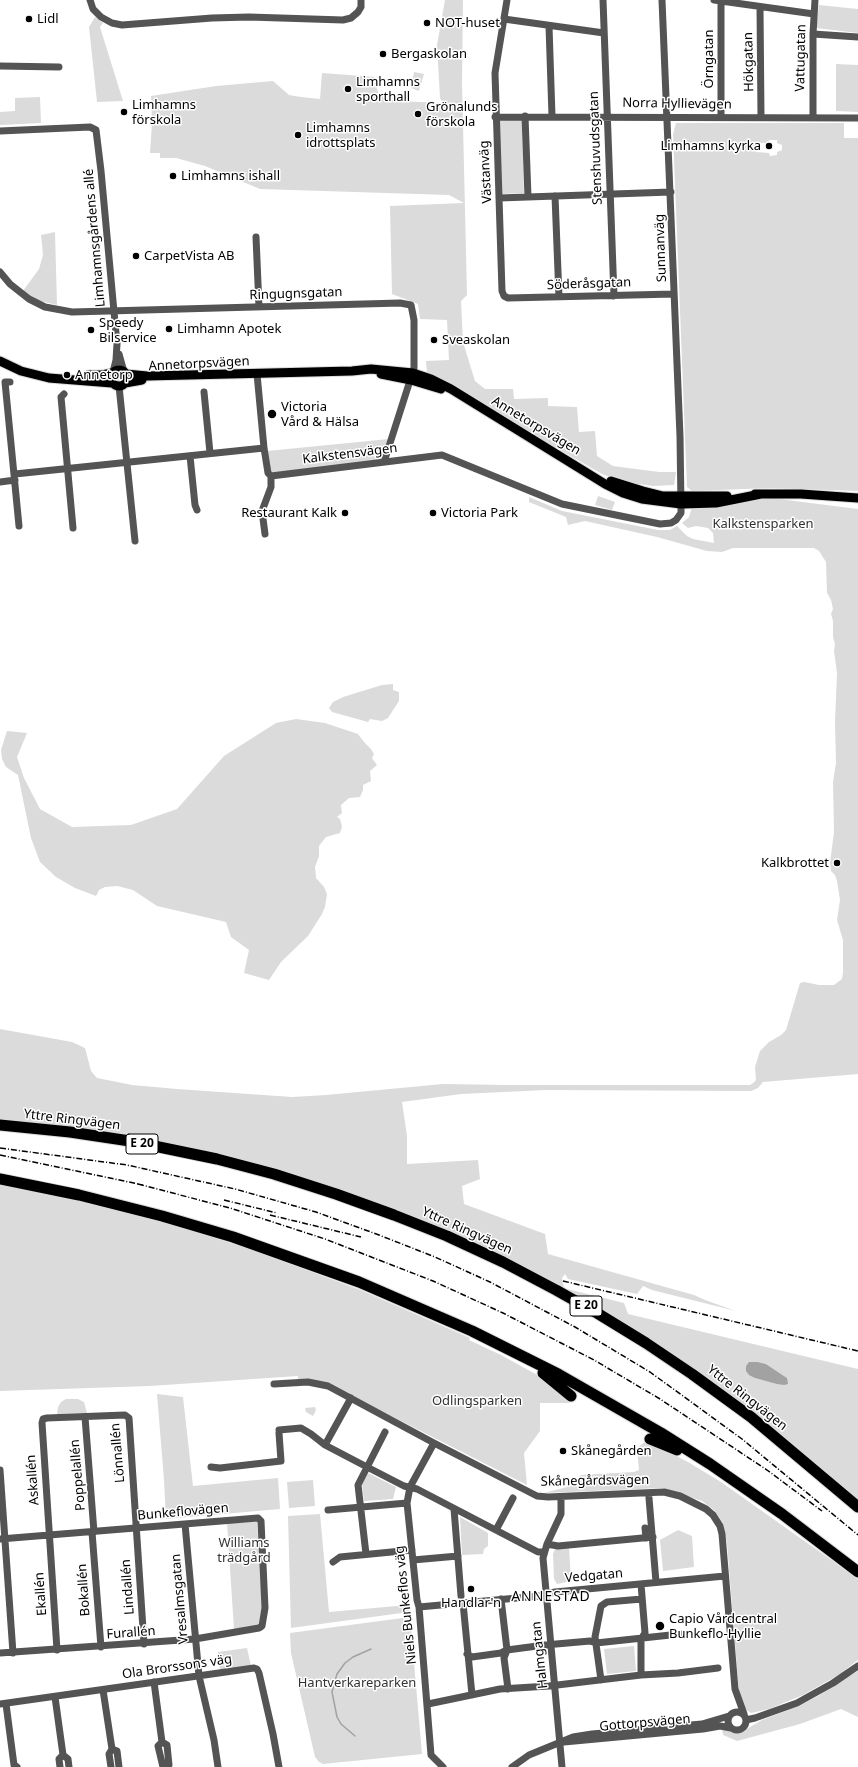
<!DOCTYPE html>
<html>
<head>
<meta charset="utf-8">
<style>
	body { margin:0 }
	canvas { display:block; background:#fff }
</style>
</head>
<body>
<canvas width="858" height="1767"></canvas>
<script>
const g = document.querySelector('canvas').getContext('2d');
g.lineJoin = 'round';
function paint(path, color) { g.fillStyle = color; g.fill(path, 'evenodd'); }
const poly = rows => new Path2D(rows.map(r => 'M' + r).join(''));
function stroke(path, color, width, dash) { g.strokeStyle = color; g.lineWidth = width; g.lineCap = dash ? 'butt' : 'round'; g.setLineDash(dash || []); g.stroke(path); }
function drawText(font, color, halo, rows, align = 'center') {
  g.font = font + ' "Noto Sans",sans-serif'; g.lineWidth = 3; g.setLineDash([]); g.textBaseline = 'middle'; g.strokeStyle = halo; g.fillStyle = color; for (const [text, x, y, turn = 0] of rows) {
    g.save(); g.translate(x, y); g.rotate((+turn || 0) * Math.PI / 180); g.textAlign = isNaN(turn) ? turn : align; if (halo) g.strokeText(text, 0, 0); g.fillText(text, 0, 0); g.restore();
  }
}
paint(poly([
	[445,0,463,0,462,82,467,295,461,301,463,342,475,381,485,389,513,389,514,399,548,398,548,406,577,407,579,432,595,431,597,456,613,466,659,472,676,472,674,485,653,486,639,484,632,486,602,474,427,373,426,361,449,360,447,320,420,319,418,304,392,294,390,206,464,203,449,195,260,189,205,166,176,158,160,158,160,153,150,153,152,123,151,96,216,86,273,81,289,95,301,97,320,99,322,73,375,77,378,93,387,98,397,101,443,103,440,98,437,45],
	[819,5,858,9,858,33,816,28],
	[95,17,103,23,100,27,123,101,97,102,89,27],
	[836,64,858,65,858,112,836,111],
	[414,72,424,74,419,91,411,88],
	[40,97,41,123,0,125,0,112,15,111,15,98],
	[498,119,522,119,524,193,502,194],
	[676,123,844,123,844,138,858,138,858,491,771,488,692,491,687,487,673,134],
	[769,140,777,140,777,143,782,145,782,150,777,152,777,155,770,156,769,153,756,152,756,143,769,143],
	[55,232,57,305,36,300,23,291,39,269,43,255,41,235],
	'114 377a5 5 0 1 1 10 0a5 5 0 1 1-10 0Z',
	[389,439,382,460,270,473,267,451],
	[598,496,615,502,612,510,595,505],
	[529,497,562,511,658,530,670,530,677,526,687,536,693,539,714,543,713,533,708,528,696,526,688,528,682,523,689,517,692,507,718,508,718,505,756,498,771,498,858,509,858,1074,763,1082,758,1088,751,1091,546,1090,461,1094,402,1102,407,1136,407,1164,478,1160,480,1179,462,1186,464,1204,545,1234,548,1254,694,1295,705,1300,736,1311,652,1290,643,1286,637,1294,568,1279,565,1274,562,1278,564,1288,506,1258,435,1226,324,1184,271,1168,92,1130,0,1119,0,1029,72,1042,85,1048,91,1071,97,1078,132,1085,177,1089,292,1097,326,1095,443,1084,508,1085,750,1085,753,1083,756,1080,755,1067,760,1051,769,1042,781,1035,786,1030,800,983,804,982,819,985,834,985,842,979,843,972,843,940,837,920,840,900,837,881,835,875,831,871,830,863,834,832,833,782,836,763,835,722,837,673,834,651,835,644,833,637,833,621,831,614,833,609,831,600,827,593,826,562,819,551,814,548,733,548,722,552,707,551,657,537,585,521,568,525,566,517,529,502],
	[393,684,393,690,399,692,399,701,388,718,382,721,370,719,368,722,332,712,329,708,333,702,343,697,382,685],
	[296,719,325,723,358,734,364,742,371,749,374,754,372,758,377,765,370,771,371,781,363,785,363,790,360,797,349,798,341,805,342,813,337,817,340,819,342,827,340,833,326,837,319,846,319,856,315,867,316,878,324,887,327,894,325,907,322,914,308,936,281,962,269,980,244,973,249,950,231,937,226,922,157,906,133,890,117,886,105,887,99,890,96,896,75,888,56,877,40,862,31,838,18,775,6,767,2,759,1,750,7,731,27,733,17,757,24,778,40,809,72,827,131,825,177,809,224,756,276,723],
	[0,1184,96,1205,166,1223,247,1248,358,1289,470,1338,469,1340,501,1355,541,1377,557,1389,570,1403,540,1403,540,1431,524,1453,527,1485,348,1394,330,1383,298,1380,298,1376,150,1386,0,1391],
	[567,1289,624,1303,628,1314,858,1369,858,1500,759,1417,717,1385,644,1336],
	[750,1362,758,1362,766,1364,787,1378,784,1385,755,1378,746,1366],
	[157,1394,183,1397,193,1486,278,1478,280,1509,166,1519,164,1480],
	[66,1399,78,1399,84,1402,87,1413,57,1414,58,1407,61,1402],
	[315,1407,316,1410,313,1416,306,1412,305,1408],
	[646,1441,688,1462,721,1482,858,1579,858,1660,840,1674,803,1695,769,1709,751,1713,740,1706,727,1543,723,1523,714,1510,702,1501,662,1488,544,1493,579,1484,580,1475,634,1472,639,1470,637,1448],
	[368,1473,396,1487,393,1499,364,1501,362,1484],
	[313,1480,315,1506,289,1508,287,1482],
	[320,1514,329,1612,408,1605,409,1612,291,1628,288,1516],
	[460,1517,488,1533,488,1546,484,1549,483,1554,462,1555],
	[257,1522,263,1608,258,1626,234,1629,227,1523],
	[678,1530,692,1536,694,1567,663,1571,660,1540],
	[556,1547,569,1547,571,1581,557,1584,554,1579,553,1554],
	[410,1617,422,1754,323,1764,319,1762,315,1757,291,1653,290,1633],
	[634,1646,636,1671,607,1674,604,1649],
	[247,1648,251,1666,220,1671,218,1652],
	[858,1671,858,1717,841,1709,800,1724,737,1741,723,1735,722,1728,726,1728,733,1733,740,1733,762,1720,799,1706,818,1696]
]), '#dbdbdb');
paint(poly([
	[749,1362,758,1362,766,1364,787,1378,788,1384,784,1385,777,1384,755,1378,749,1375,746,1371,746,1366]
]), '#a2a2a2');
stroke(poly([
	[355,1736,341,1724,337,1717,332,1692,337,1674,345,1663,353,1657,371,1649]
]), '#a2a2a2', 1.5);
const major = poly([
	[0,361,21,371,49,378,112,383],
	'111 378a8 8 0 1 1 16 0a8 8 0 1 1-16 0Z',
	[126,374,147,376,352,371,371,369,413,373,431,379,451,389,605,484,623,493,642,499,681,504,716,503,761,494],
	[381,374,411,380,441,389],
	[88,375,102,375,112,373],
	[125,383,142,380],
	[611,481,643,491,663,496,727,496],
	[755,494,801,494,858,498]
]);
const highway = poly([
	[0,1125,70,1132,130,1141,217,1159,274,1174,336,1194,394,1215,447,1236,503,1262,556,1290,597,1313,646,1343,692,1374,751,1417,858,1507],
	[0,1179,79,1195,162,1216,233,1237,359,1282,472,1331,558,1374,661,1433,710,1464,782,1514,858,1572],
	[543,1373,571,1396],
	[650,1439,677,1450]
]);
stroke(major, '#dbdbdb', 11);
stroke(highway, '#dbdbdb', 13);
stroke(poly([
	[90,0,93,9,101,17,112,23,122,25,212,18,249,17,343,20,351,18,358,12,361,7,361,0],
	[507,0,495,73,502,291,504,296,508,298,674,294],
	[603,0,614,296],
	[714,0,814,14],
	[721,1,721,117],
	[760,7,761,117],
	[504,19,604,33],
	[549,26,552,116],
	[813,34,858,37],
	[0,66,59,67],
	[525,116,528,197],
	[495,117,858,118],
	[813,117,813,34,815,0],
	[0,131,90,127,96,130,101,171,117,344,116,360,113,372],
	[555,196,559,297],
	[499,198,671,192],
	[256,237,259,307],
	[0,272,10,284,29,299,45,307,72,312,400,303,411,305,414,320,414,368,384,462],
	[119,354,124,372],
	[257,374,264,448],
	[10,382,5,382,19,526],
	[119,386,135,541],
	[204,392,210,453],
	[64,394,61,397,73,528],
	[190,456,195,505,197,510],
	[15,474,264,448,268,473,271,476,442,455,562,504,660,524,671,523,676,520,681,513,681,507,680,436,662,0],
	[0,482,15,480],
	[265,534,262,511,271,487,271,476],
	[274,1384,308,1382,328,1386,434,1443,537,1496,548,1497,664,1492,680,1496,706,1509,713,1515,720,1526,722,1534,735,1689,744,1714],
	[85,1417,94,1532],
	[279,1430,301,1428,311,1434,325,1445,367,1467,404,1486,417,1489,538,1552,544,1552],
	[434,1443,410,1487,407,1503,417,1600,419,1607,431,1755,443,1767],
	[325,1445,351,1398],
	[211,1467,220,1468,281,1461,279,1433],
	[0,1470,13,1653],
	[561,1497,561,1514,547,1544,543,1558,562,1767],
	[649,1498,656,1582],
	[454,1509,461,1596],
	[328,1510,407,1503],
	[185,1524,199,1676,214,1740,218,1767],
	[645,1528,646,1538],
	[496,1530,513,1498],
	[92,1532,101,1647],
	[0,1539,258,1518,261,1521,265,1608,262,1626,259,1628,195,1639,0,1653],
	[547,1544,558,1546,653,1537],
	[366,1554,358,1485,385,1432],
	[413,1560,458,1556],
	[333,1562,340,1557,412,1550],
	[641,1584,645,1633,641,1639,641,1675],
	[501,1599,507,1650,504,1658,508,1689],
	[463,1603,472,1695],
	[419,1607,539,1596,555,1592,725,1576],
	[57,1650,42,1423,43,1419,47,1418,125,1415,129,1418,144,1644],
	[467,1654,472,1657,501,1653,507,1650,545,1645,590,1641,596,1643,680,1634],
	[601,1680,595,1637,601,1606,607,1602,642,1599],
	[154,1682,162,1742,158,1746,163,1767],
	[103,1690,112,1749,109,1754,111,1767],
	[55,1697,63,1755,68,1759,69,1767],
	[0,1704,254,1668,257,1669,259,1673,273,1734,279,1767],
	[6,1704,14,1765,17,1767],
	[428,1704,500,1689,549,1686,641,1675,678,1673,718,1668],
	'728 1721a9 9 0 1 1 18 0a9 9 0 1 1-18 0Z',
	[746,1720,755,1718,797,1703,833,1683,858,1666],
	[162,1742,167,1745,169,1765,168,1767],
	[564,1742,703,1729,720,1726,731,1728],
	[112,1749,117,1751,119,1767],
	[60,1767,59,1759,63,1755],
	[512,1767,529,1755,573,1737,592,1734,702,1724,729,1716]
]), '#545454', 7);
stroke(major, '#000', 9);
stroke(highway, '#000', 11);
stroke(poly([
	[0,1148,127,1165,235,1189,316,1212,379,1235,435,1257,490,1282,575,1327,650,1372,742,1439,858,1535],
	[0,1155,143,1185],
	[138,1184,230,1208,325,1239,433,1281,503,1313,594,1360,660,1399,767,1470,822,1511],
	[224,1200,277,1213],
	[270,1215,361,1237],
	[563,1281,858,1351]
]), '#000', 1.5, [6, 2, 1, 2]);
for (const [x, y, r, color] of [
	[29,19,4,"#000"],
	[427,23,4,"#000"],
	[383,54,4,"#000"],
	[348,89,4,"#000"],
	[124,112,4,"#000"],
	[418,114,4,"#000"],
	[298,135,4,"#000"],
	[769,146,4,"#000"],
	[173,176,4,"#000"],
	[136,256,4,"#000"],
	[169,329,4,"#000"],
	[91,330,4,"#000"],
	[434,340,4,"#000"],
	[67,375,4,"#000"],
	[272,414,5,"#000"],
	[345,513,4,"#000"],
	[433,513,4,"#000"],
	[837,863,4,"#000"],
	[563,1451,4,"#000"],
	[471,1589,4,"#000"],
	[660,1626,5,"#000"]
]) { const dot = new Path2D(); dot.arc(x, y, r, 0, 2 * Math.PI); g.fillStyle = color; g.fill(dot); stroke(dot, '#fff', 1.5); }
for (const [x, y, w] of [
	[142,1144,32],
	[586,1306,32]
]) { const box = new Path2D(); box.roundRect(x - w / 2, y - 10, w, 20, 3); g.fillStyle = '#fff'; g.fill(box); stroke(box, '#000', 1); }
drawText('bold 12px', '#000', null, [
	["E 20",142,1144],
	["E 20",586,1306]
]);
drawText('13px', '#000', '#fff', [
	["Lidl",37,19],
	["NOT-huset",435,23],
	["Bergaskolan",391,54],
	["Limhamns",356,82],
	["sporthall",356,97],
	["Limhamns",132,105],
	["förskola",132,120],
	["Grönalunds",426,107],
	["förskola",426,122],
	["Limhamns",306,128],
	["idrottsplats",306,143],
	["Limhamns kyrka",761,146,"right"],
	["Limhamns ishall",181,176],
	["CarpetVista AB",144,256],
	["Speedy",99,323],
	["Bilservice",99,338],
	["Limhamn Apotek",177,329],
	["Sveaskolan",442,340],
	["Annetorp",75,375],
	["Victoria",281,407],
	["Vård & Hälsa",281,422],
	["Restaurant Kalk",337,513,"right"],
	["Victoria Park",441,513],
	["Kalkbrottet",829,863,"right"],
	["Skånegården",571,1451],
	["Handlar'n",471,1603,"center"],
	["Capio Vårdcentral",669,1619],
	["Bunkeflo-Hyllie",669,1634]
], 'left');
drawText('13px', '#000', '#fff', [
	["Vattugatan",801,58,-89],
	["Örngatan",709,59,-90],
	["Hökgatan",749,62,-91],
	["Norra Hyllievägen",677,104,1],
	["Stenshuvudsgatan",596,148,-92],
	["Västanväg",486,172,-93],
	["Limhamnsgårdens allé",95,238,-95],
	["Sunnanväg",661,248,-92],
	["Söderåsgatan",589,284,-2],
	["Ringugnsgatan",296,294,-2],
	["Annetorpsvägen",199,364,-3],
	["Annetorpsvägen",536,426,31],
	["Kalkstensvägen",350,454,-7],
	["Yttre Ringvägen",72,1120,7],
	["Yttre Ringvägen",467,1231,24],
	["Yttre Ringvägen",747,1398,38],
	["Lönnallén",118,1453,-95],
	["Poppelallén",78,1475,-95],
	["Askallén",33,1480,-94],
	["Skånegårdsvägen",595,1481,-1],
	["Bunkeflovägen",183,1512,-5],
	["Vedgatan",594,1576,-5],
	["Lindallén",128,1587,-94],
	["Bokallén",84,1590,-94],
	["Ekallén",41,1594,-94],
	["Vresalmsgatan",180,1599,-95],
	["Niels Bunkeflos väg",406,1605,-96],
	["Furallén",131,1633,-4],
	["Halmgatan",540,1655,-96],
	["Ola Brorssons väg",177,1667,-8],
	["Gottorpsvägen",645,1723,-5]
]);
drawText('13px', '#323232', '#fff', [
	["Kalkstensparken",763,524],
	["Odlingsparken",477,1401],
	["Williams",244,1543],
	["trädgård",244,1558],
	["Hantverkareparken",357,1683]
]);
g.letterSpacing = '1px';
drawText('14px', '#000', '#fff', [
	["ANNESTAD",551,1597]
]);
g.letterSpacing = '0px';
</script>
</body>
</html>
